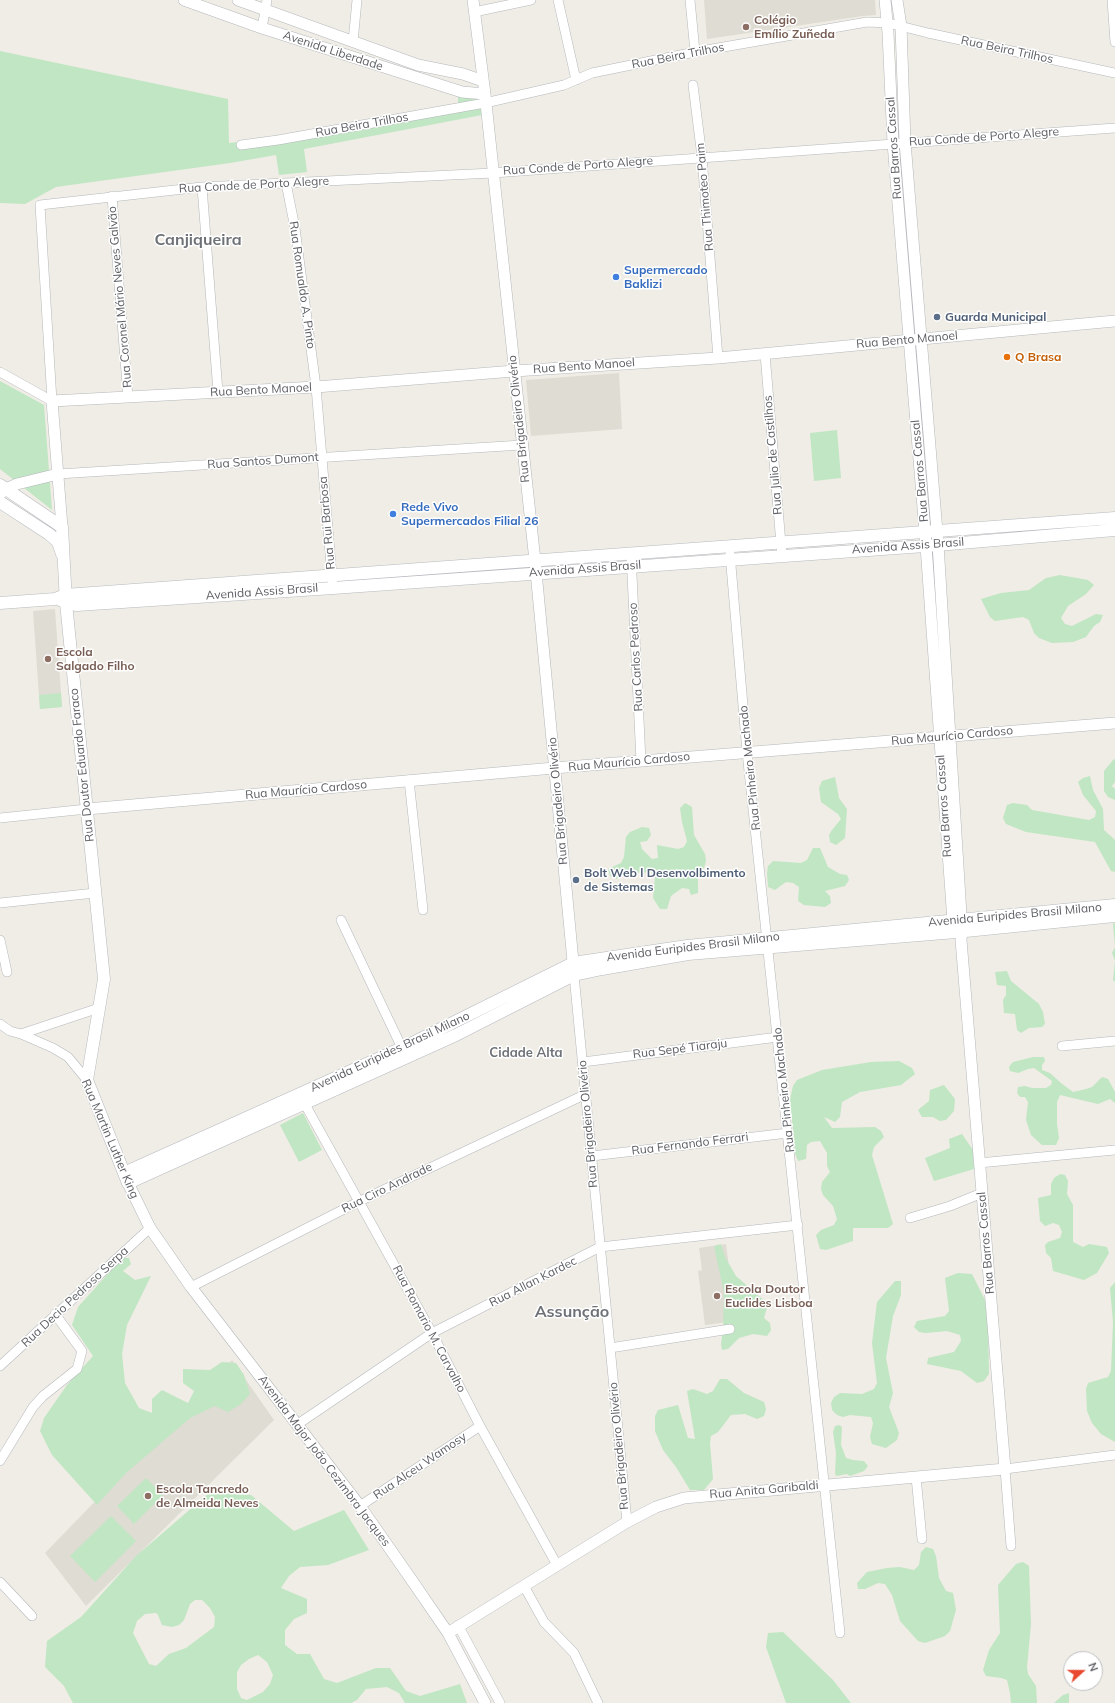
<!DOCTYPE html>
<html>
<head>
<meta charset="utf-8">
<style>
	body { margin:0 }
	#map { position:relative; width:1115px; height:1703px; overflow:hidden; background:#efede5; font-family:Mulish,sans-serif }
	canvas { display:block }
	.north { position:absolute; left:1063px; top:1651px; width:40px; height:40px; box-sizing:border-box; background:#fff; border:1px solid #bebfc1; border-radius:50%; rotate:69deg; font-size:11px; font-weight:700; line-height:16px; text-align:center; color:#5d6065 }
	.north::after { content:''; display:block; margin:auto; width:14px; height:18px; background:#e94931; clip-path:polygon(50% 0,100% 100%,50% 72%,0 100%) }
</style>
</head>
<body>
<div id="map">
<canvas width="1115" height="1703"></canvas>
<div class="north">N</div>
</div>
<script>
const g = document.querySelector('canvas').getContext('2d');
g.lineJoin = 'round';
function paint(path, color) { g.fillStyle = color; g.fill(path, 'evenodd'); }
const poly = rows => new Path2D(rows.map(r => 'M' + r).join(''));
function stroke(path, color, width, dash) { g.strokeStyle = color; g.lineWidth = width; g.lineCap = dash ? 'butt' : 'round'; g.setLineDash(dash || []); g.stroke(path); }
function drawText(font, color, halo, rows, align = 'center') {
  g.font = font + ' Mulish,sans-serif'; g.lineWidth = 3; g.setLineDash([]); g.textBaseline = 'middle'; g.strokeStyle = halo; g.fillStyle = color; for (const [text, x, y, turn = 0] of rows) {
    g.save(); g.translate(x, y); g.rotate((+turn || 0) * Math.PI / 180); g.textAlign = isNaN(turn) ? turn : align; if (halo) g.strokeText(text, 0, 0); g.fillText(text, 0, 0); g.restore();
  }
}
paint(poly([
	[704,0,875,0,876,15,863,16,707,39],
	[619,373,622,429,531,436,526,380],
	[55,609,62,707,40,709,33,611],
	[726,1244,736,1321,705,1325,698,1271,702,1270,699,1248],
	[232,1360,274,1420,86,1606,45,1553]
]), '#dfdcd3');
paint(poly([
	[0,51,228,99,229,143,264,139,458,103,458,95,479,98,482,115,304,149,307,172,279,175,276,155,230,163,56,187,25,204,0,203],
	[0,381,44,405,52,510,0,469],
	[837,430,841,478,814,481,810,433],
	[1060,575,1088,580,1094,585,1086,594,1068,606,1061,618,1065,624,1072,626,1096,614,1103,615,1100,622,1094,626,1086,637,1073,642,1052,643,1039,638,1034,633,1029,620,1023,617,995,621,990,617,981,599,1001,593,1029,590,1046,578],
	[61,693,62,707,40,709,39,695],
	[1115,759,1115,782,1112,786,1115,789,1115,800,1108,797,1104,791,1104,771,1113,760],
	[1090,776,1093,790,1103,809,1104,830,1115,840,1115,872,1111,871,1095,842,1026,832,1006,824,1003,818,1007,805,1013,803,1027,805,1032,810,1089,820,1095,817,1096,811,1083,795,1078,782,1083,778],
	[835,777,839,798,847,809,845,838,836,845,830,842,829,835,832,830,841,819,838,814,821,802,819,788,822,781],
	[685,803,692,807,694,835,705,854,706,861,704,868,698,871,698,893,691,895,689,889,682,888,671,896,667,909,660,909,653,898,655,877,651,872,623,874,617,879,610,876,608,869,621,863,624,857,626,837,630,832,642,827,649,828,651,835,647,841,640,842,642,849,652,859,658,858,657,845,678,849,684,847,687,841,682,822,680,808],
	[813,848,820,848,828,867,840,874,847,875,849,880,845,886,825,891,830,896,831,903,825,907,804,905,798,901,799,887,793,883,786,882,775,890,768,887,767,873,768,866,773,861,801,863,807,860],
	[1115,923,1115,982,1113,980,1115,961,1112,953,1115,947,1113,924],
	[1007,971,1011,981,1039,1004,1043,1012,1045,1024,1042,1027,1029,1028,1021,1033,1017,1030,1015,1014,1004,1013,1003,1000,1006,995,1006,986,997,985,995,972],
	[1033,1057,1044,1057,1045,1061,1042,1065,1042,1070,1050,1073,1061,1083,1073,1092,1086,1089,1092,1087,1102,1077,1108,1079,1115,1092,1115,1103,1110,1099,1098,1104,1060,1095,1057,1102,1057,1124,1059,1138,1056,1145,1042,1145,1031,1135,1026,1120,1028,1102,1025,1097,1020,1097,1017,1093,1018,1087,1025,1086,1032,1088,1046,1088,1051,1085,1052,1081,1034,1068,1028,1069,1018,1073,1010,1071,1009,1067,1013,1062],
	[899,1061,912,1068,915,1074,901,1085,860,1092,842,1102,840,1117,835,1122,824,1117,832,1128,875,1127,881,1131,884,1137,874,1147,872,1155,893,1224,888,1228,853,1228,853,1241,826,1250,820,1249,816,1235,821,1230,834,1225,837,1219,833,1206,823,1195,821,1189,822,1182,830,1172,827,1166,827,1153,820,1141,811,1142,807,1145,806,1159,798,1161,795,1153,790,1099,793,1086,797,1080,822,1070,871,1062],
	[944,1085,955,1099,954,1111,946,1120,940,1121,933,1117,922,1117,918,1110,929,1101,930,1090],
	[303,1113,322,1150,299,1162,280,1125],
	[962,1134,973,1150,974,1169,934,1181,925,1158,950,1148,949,1139],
	[1060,1174,1065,1175,1068,1181,1067,1194,1073,1205,1073,1242,1083,1247,1089,1244,1107,1247,1109,1253,1097,1273,1084,1280,1053,1271,1051,1258,1046,1253,1045,1245,1048,1242,1060,1238,1062,1232,1059,1225,1053,1223,1045,1226,1040,1221,1038,1198,1051,1195,1051,1184,1054,1178],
	[721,1244,725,1257,736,1276,768,1304,764,1318,770,1323,771,1330,767,1336,753,1334,739,1338,728,1349,722,1350,721,1344,723,1330,724,1293,714,1246],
	[122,1258,129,1258,131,1264,123,1271,135,1280,151,1276,127,1325,122,1354,125,1383,139,1408,152,1413,152,1399,162,1390,188,1403,194,1391,183,1383,183,1369,210,1370,222,1362,236,1363,244,1375,250,1394,241,1404,228,1412,215,1406,190,1418,126,1473,97,1505,52,1455,40,1431,44,1418,67,1385,93,1356,72,1325,78,1307],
	[958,1273,972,1274,985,1300,988,1321,989,1374,984,1381,977,1383,961,1371,927,1364,928,1358,954,1352,961,1341,960,1335,947,1331,926,1333,919,1332,914,1327,917,1321,945,1316,949,1311,945,1278],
	[895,1281,901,1281,901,1295,893,1316,886,1358,893,1393,889,1407,899,1433,897,1440,886,1448,872,1444,870,1437,873,1423,871,1417,850,1415,843,1417,837,1415,832,1410,831,1403,834,1397,840,1393,862,1394,874,1389,877,1383,872,1343,877,1302],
	[1115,1282,1115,1442,1101,1434,1092,1423,1087,1411,1086,1389,1088,1383,1108,1377,1111,1371,1113,1322,1110,1288],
	[720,1379,727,1379,744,1393,764,1402,766,1409,764,1416,757,1419,745,1414,731,1415,718,1432,711,1436,710,1443,713,1479,704,1490,690,1490,676,1467,663,1450,655,1431,655,1416,658,1410,678,1405,688,1438,695,1439,687,1391,693,1389,707,1394,713,1391],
	[839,1425,842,1427,841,1445,846,1458,853,1460,864,1461,868,1466,864,1471,850,1476,847,1474,836,1476,835,1473,836,1453,833,1432,835,1426],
	[146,1478,163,1495,134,1524,117,1506],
	[209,1493,251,1495,294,1531,344,1510,369,1550,328,1565,300,1567,289,1576,281,1588,307,1599,307,1613,294,1619,285,1630,285,1645,297,1654,310,1654,324,1679,337,1683,376,1668,390,1668,406,1691,420,1696,460,1684,467,1703,405,1703,399,1693,387,1687,366,1689,357,1700,351,1703,73,1703,64,1686,45,1667,47,1641,81,1617,136,1556],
	[195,1600,202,1600,210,1608,215,1617,214,1627,186,1648,169,1654,156,1666,149,1664,133,1633,137,1621,145,1614,156,1613,158,1615,162,1625,172,1627,179,1625,184,1620,190,1604],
	[258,1655,267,1662,273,1675,270,1684,263,1692,247,1700,241,1698,237,1689,237,1672,241,1665,249,1659],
	[111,1516,136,1541,95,1582,70,1556],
	[926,1547,933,1549,936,1556,939,1578,946,1591,953,1593,956,1610,950,1631,945,1636,925,1643,918,1641,900,1621,892,1595,885,1584,878,1583,865,1589,858,1589,857,1583,867,1572,887,1568,900,1567,914,1570,919,1565,921,1552],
	[1023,1562,1029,1566,1031,1624,1027,1667,1028,1674,1036,1686,1037,1703,1011,1703,1010,1693,1007,1680,1001,1678,986,1676,983,1670,989,1650,1000,1633,998,1585,1016,1564],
	[783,1632,833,1680,851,1703,786,1703,766,1647,768,1633],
	[1069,1693,1069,1703,1054,1703,1063,1695]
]), '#c1e6c3');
const minor = poly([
	[558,0,576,80],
	[690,0,695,52],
	[1112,0,1115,42],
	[474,12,531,0],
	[262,28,267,0],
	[353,42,357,0],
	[693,85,702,157,718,358],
	[241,145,278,140,485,103,564,85,592,73,695,52,867,22,888,23,928,33,1115,73],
	[286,183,295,228,316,387,333,588],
	[202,187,218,392],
	[112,196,128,397],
	[765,354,782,556],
	[0,372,52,401],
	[52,401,40,205,202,187,493,173,1115,128],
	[58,474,522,445],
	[631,554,641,761],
	[730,554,747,752,840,1633],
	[409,780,423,910],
	[0,818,87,809],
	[0,903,95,893],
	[341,920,402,1048],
	[0,940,7,972],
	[574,975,627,1522],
	[0,1024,10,1031,21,1034,53,1048,68,1057,87,1080],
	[21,1034,99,1008],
	[1062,1046,1115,1041],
	[583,1062,778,1037],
	[302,1099,432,1333,480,1426,557,1565],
	[592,1156,788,1133],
	[979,1163,1115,1150],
	[910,1218,950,1206,982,1193],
	[191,1287,360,1201,586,1094],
	[610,1348,730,1329],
	[0,1366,150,1228],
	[298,1424,432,1333,600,1247,798,1225],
	[0,1461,33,1407,43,1396,77,1369,82,1351,55,1314],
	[916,1477,922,1539],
	[360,1506,480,1426],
	[1011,1546,1005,1469,1115,1455],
	[0,1582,32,1616],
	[524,1586,544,1622,574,1653,598,1703],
	[458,1625,500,1703]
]);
const tertiary = poly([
	[184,0,262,28,462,92,485,94],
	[238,0,418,65,463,74,483,81],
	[473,0,485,94,535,561,574,972],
	[885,0,888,33,893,143,925,532,953,921,955,929],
	[0,494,6,489,17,484,58,474],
	[62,527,52,401,316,387,514,371,718,358,1115,321],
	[87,809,554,768,1115,723],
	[128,1183,150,1228,191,1287,360,1506,413,1582,448,1633,485,1703],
	[448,1633,627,1522,656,1507,684,1498,1005,1469,961,940,962,931,938,544,905,142,901,26,897,0]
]);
const secondary = poly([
	[0,485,62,527,66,603,104,979,87,1080,128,1183,456,1035,574,975,602,969,688,954,956,932,1115,916],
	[0,502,49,534,58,542,62,554],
	[60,600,66,603,77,605,333,588,925,546,1115,530],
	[0,603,55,599,65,595,1115,518],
	[124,1173,402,1048,573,963,687,946,1115,905]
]);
stroke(minor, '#b5b7bc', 10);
stroke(tertiary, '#b5b7bc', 12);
stroke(secondary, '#b6b9bf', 13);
stroke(minor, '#fff', 9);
stroke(tertiary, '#fff', 11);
stroke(secondary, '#fff', 12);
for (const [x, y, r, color] of [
	[746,27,4,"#8d6e63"],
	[616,277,4,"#3f7fe0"],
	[937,317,4,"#5c6f8a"],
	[1007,357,4,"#e8710a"],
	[393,514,4,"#3f7fe0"],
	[48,659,4,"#8d6e63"],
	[576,880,4,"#5c6f8a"],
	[717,1296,4,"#8d6e63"],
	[148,1496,4,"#8d6e63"]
]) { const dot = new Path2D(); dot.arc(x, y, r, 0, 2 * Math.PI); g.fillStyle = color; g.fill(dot); stroke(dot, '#fff', 1.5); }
drawText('bold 12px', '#785e54', '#fff', [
	["Colégio",754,20],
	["Emílio Zuñeda",754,34],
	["Escola",56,652],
	["Salgado Filho",56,666],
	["Escola Doutor",725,1289],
	["Euclides Lisboa",725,1303],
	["Escola Tancredo",156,1489],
	["de Almeida Neves",156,1503]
], 'left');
drawText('12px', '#5d6065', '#fff', [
	["Rua Beira Trilhos",1007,50,12],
	["Avenida Liberdade",333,51,18],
	["Rua Beira Trilhos",678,56,-11],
	["Rua Beira Trilhos",362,125,-10],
	["Rua Conde de Porto Alegre",984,137,-4],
	["Rua Barros Cassal",894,148,-94],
	["Rua Conde de Porto Alegre",578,166,-4],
	["Rua Conde de Porto Alegre",254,185,-3],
	["Rua Thimoteo Paim",705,197,-95],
	["Rua Romualdo A. Pinto",302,285,82],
	["Rua Coronel Mário Neves Galvão",120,297,-95],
	["Rua Bento Manoel",907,340,-5],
	["Rua Bento Manoel",584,366,-4],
	["Rua Bento Manoel",261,390,-3],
	["Rua Brigadeiro Olivério",519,419,-96],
	["Rua Julio de Castilhos",773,455,-95],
	["Rua Santos Dumont",263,461,-4],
	["Rua Barros Cassal",920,471,-95],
	["Rua Rui Barbosa",327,523,-95],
	["Avenida Assis Brasil",908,546,-4],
	["Avenida Assis Brasil",585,569,-4],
	["Avenida Assis Brasil",262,592,-4],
	["Rua Carlos Pedroso",636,657,-93],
	["Rua Maurício Cardoso",952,736,-5],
	["Rua Maurício Cardoso",629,762,-5],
	["Rua Doutor Eduardo Faraco",82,765,-96],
	["Rua Pinheiro Machado",750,768,-96],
	["Rua Maurício Cardoso",306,790,-5],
	["Rua Brigadeiro Olivério",558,801,-95],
	["Rua Barros Cassal",944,806,-94],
	["Avenida Euripides Brasil Milano",1015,915,-5],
	["Avenida Euripides Brasil Milano",693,947,-7],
	["Rua Sepé Tiaraju",680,1049,-7],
	["Avenida Euripides Brasil Milano",390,1052,-25],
	["Rua Pinheiro Machado",784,1090,-96],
	["Rua Brigadeiro Olivério",588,1124,-95],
	["Rua Martin Luther King",110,1139,67],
	["Rua Fernando Ferrari",690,1144,-7],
	["Rua Ciro Andrade",387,1188,-26],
	["Rua Barros Cassal",986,1243,-95],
	["Rua Allan Kardec",533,1282,-27],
	["Rua Decio Pedroso Serpa",75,1297,-43],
	["Rua Romario M. Carvalho",429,1329,62],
	["Rua Brigadeiro Olivério",619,1446,-95],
	["Avenida Major João Cezimbra Jacques",324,1461,53],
	["Rua Alceu Wamosy",420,1466,-34],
	["Rua Anita Garibaldi",764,1490,-5]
]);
drawText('bold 12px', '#366cbe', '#fff', [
	["Supermercado",624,270],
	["Baklizi",624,284],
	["Rede Vivo",401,507],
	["Supermercados Filial 26",401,521]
], 'left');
drawText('bold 12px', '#4e5e75', '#fff', [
	["Guarda Municipal",945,317],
	["Bolt Web l Desenvolbimento",584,873],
	["de Sistemas",584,887]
], 'left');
drawText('bold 12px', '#c56008', '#fff', [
	["Q Brasa",1015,357]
], 'left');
drawText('bold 13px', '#6e7277', '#fff', [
	["Cidade Alta",526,1053]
]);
drawText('bold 16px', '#6e7277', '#fff', [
	["Canjiqueira",198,240],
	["Assunção",572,1312]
]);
</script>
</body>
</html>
